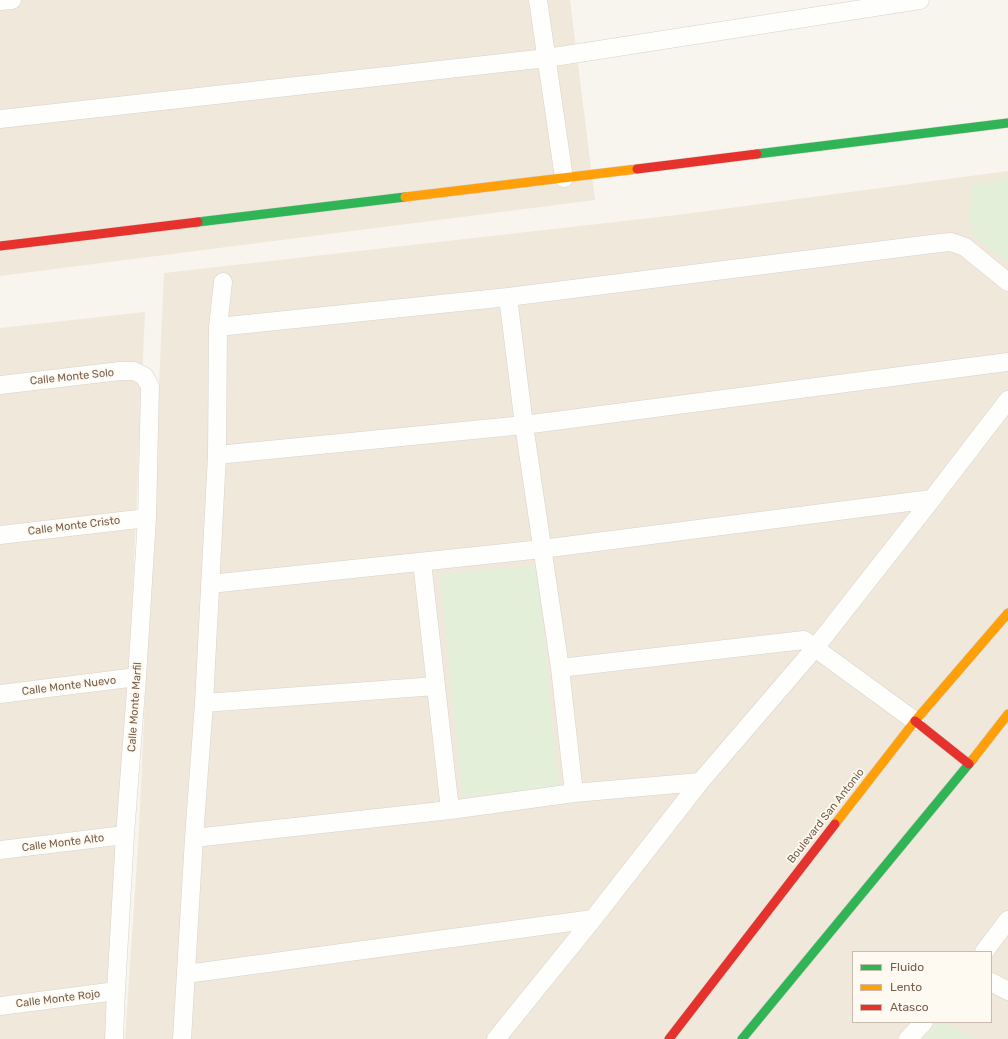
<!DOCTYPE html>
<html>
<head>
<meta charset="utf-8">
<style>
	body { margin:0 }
	#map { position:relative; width:1008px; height:1039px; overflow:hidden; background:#f8f5ee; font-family:Rubik,sans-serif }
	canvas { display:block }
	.legend { position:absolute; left:852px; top:951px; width:140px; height:72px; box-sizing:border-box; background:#fffaf1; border:1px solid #c9bcaf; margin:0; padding:5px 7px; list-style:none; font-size:12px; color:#775f4d }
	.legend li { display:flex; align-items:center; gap:8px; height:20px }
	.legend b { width:20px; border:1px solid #c9bcaf }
</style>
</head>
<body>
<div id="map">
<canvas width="1008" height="1039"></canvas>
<ul class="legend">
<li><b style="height:5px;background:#30b455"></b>Fluido</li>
<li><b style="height:5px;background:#ff9f0a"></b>Lento</li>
<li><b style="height:5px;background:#e5322d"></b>Atasco</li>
</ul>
</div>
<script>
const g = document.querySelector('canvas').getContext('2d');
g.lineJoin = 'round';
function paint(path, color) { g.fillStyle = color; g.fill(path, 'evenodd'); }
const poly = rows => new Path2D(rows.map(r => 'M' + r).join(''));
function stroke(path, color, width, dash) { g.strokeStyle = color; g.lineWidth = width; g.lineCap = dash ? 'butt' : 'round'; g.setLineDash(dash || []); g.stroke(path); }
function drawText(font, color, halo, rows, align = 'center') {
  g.font = font + ' Rubik,sans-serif'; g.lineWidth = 3.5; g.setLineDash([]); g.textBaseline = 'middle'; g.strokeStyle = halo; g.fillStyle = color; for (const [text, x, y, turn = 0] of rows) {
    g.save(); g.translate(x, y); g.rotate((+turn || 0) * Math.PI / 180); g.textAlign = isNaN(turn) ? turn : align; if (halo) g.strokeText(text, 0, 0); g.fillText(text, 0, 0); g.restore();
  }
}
paint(poly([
	[0,0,570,0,595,200,0,276],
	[1008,171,1008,1039,125,1039,139,830,164,273,677,215],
	[853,952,991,952,991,1022,853,1022],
	[145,312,113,1039,0,1039,0,328]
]), '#f1e8dc');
paint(poly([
	[1008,178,1008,263,973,235,970,220,971,185],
	[537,565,559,788,462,796,440,574],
	[939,1022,945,1022,974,1039,923,1039]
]), '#e4efd9');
const street = poly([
	[538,0,564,178],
	[0,1,12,0],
	[0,119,547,58,920,0],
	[508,297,524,425,560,668,574,793],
	[218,327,508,297,940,243,951,242,965,247,1008,282],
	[0,385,120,371,134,371,144,376,150,386,147,518,137,677,125,835,116,991,114,1039],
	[217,455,524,425,1008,362],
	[0,535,147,518],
	[422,562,450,810],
	[210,584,542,549,932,499],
	[0,694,137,677],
	[204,703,436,686],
	[915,721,815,648,932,499,1008,400],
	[194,838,450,810,574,793,700,782],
	[0,850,125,835],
	[984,952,1008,920],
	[186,974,593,919],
	[991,982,1008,991],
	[0,1006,116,991],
	[182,1039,194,838,204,703,217,455,218,327,223,282],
	[496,1039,593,919,700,782,815,648,804,640,560,668],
	[908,1039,924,1022]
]);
const fast = poly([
	[757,154,1008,123],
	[198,222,405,197],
	[742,1039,973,759]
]);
const slow = poly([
	[405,197,637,169],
	[973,759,1008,714],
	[835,824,915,721,1008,613]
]);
const jam = poly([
	[637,169,757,154],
	[0,246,198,222],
	[915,721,969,764],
	[669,1039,835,824]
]);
stroke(street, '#d7d2cc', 19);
stroke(fast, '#d8d2cc', 10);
stroke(slow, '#d8d2cc', 10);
stroke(jam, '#d8d2cc', 10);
stroke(street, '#fefefc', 18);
stroke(fast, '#30b455', 9);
stroke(slow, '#ff9f0a', 9);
stroke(jam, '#e5322d', 9);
drawText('11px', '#775f4d', '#fffaf1', [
	["Calle Monte Solo",72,377,-6],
	["Calle Monte Cristo",74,526,-7],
	["Calle Monte Nuevo",69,686,-7],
	["Calle Monte Marfil",135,707,-86],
	["Boulevard San Antonio",826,816,-52],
	["Calle Monte Alto",63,843,-7],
	["Calle Monte Rojo",58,999,-7]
]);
</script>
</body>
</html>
